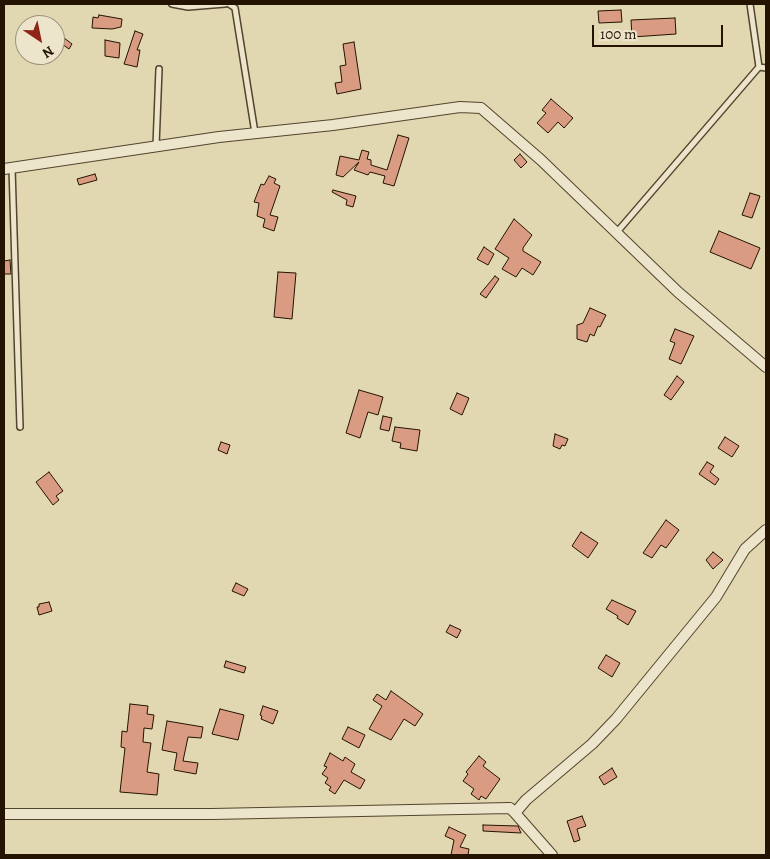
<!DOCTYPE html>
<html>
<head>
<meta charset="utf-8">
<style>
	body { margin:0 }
	#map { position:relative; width:770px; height:859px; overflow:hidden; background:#e1d7b0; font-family:Alegreya,serif }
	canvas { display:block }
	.frame { position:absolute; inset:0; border:5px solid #241301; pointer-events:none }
	.north { position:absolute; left:15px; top:15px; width:50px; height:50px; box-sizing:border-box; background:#ece5cc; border:1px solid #9c917b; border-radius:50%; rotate:146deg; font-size:14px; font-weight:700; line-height:20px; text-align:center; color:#241301 }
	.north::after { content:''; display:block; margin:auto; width:18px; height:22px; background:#8f2418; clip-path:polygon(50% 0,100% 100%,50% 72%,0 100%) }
	.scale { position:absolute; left:592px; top:25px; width:131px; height:22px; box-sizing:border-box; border:2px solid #241301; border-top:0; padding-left:6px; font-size:15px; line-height:18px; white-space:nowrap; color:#241301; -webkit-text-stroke:4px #ece5cc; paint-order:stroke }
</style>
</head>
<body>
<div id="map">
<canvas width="770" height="859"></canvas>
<div class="frame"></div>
<div class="north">N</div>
<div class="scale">100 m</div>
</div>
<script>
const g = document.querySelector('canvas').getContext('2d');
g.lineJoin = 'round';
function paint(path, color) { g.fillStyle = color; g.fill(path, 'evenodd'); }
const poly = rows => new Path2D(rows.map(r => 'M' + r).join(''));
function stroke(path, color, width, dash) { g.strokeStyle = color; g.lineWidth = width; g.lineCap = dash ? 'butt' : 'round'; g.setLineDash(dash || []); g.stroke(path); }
const building = poly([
	[621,10,622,22,599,23,598,11,621,10],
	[99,15,122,19,121,27,112,29,92,28,93,17,98,18,99,15],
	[675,18,676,34,632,37,631,20,675,18],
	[55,31,72,44,69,49,55,39,55,31],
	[135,31,143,34,137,50,140,50,137,67,124,64,135,31],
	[105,40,120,43,119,58,105,56,105,40],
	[354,42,361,89,337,94,335,83,342,82,340,66,346,65,343,44,354,42],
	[551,99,573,118,564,128,558,122,548,133,537,123,546,113,542,110,551,99],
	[398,135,409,138,394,186,383,183,385,176,370,172,368,175,354,170,359,162,343,177,336,175,340,156,359,160,362,150,369,152,367,159,371,160,371,165,387,170,398,135],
	[520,154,527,162,521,168,514,160,520,154],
	[95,174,97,180,79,185,77,179,95,174],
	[269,176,276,179,274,183,280,186,270,215,278,217,274,231,263,227,265,219,257,216,259,203,254,202,261,184,264,185,269,176],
	[333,190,356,196,353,207,346,205,347,200,332,192,333,190],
	[750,193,760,196,752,218,742,215,750,193],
	[514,219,532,235,523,248,523,251,541,262,533,275,522,268,516,277,502,269,509,258,495,249,514,219],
	[719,231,760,248,751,269,710,252,719,231],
	[484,247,494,254,488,265,477,259,484,247],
	[10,260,11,274,4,274,4,261,10,260],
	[278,272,296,273,292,319,274,317,278,272],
	[495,276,499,279,486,298,480,294,495,276],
	[590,308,606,315,600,327,598,326,594,336,590,334,587,342,577,339,577,325,583,323,590,308],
	[675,329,694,336,681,364,669,359,675,343,670,341,675,329],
	[677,376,684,382,671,400,664,395,677,376],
	[359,390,383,397,378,415,368,412,360,438,346,433,359,390],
	[457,393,469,398,462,415,450,409,457,393],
	[383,416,392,418,389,431,380,429,383,416],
	[395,427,420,430,417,451,400,448,401,443,392,441,395,427],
	[555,434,568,439,565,446,562,445,560,449,553,446,555,434],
	[725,437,739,446,732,457,718,448,725,437],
	[221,442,230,445,227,454,218,450,221,442],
	[707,462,714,466,710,472,719,479,715,485,699,474,707,462],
	[49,472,63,491,56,496,59,500,53,505,36,482,49,472],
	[666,520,679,530,666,548,661,545,652,558,643,553,666,520],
	[581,532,598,543,588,558,572,546,581,532],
	[713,552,723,560,713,569,706,560,713,552],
	[236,583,248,589,244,596,232,591,236,583],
	[612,600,636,611,628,625,617,618,618,616,606,609,612,600],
	[49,602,52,611,39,615,37,607,39,607,39,604,49,602],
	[450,625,461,630,457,638,446,632,450,625],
	[606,655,620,663,612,677,598,668,606,655],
	[226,661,246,667,244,673,224,667,226,661],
	[391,691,423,714,415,726,404,719,391,740,369,729,382,706,373,700,377,694,386,700,391,691],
	[130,704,148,706,147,714,154,715,152,729,144,728,143,742,151,743,147,772,159,774,157,795,120,792,125,748,121,747,122,731,127,732,130,704],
	[263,706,278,711,273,724,261,719,262,716,260,715,263,706],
	[220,709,244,715,238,740,212,734,220,709],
	[167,721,203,727,201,738,188,737,183,761,198,763,196,774,174,770,177,753,162,750,167,721],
	[348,727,365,735,359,748,342,739,348,727],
	[330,753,343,761,345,757,355,764,351,772,365,780,360,789,344,780,335,794,329,790,331,787,325,783,328,778,322,774,327,767,324,766,330,753],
	[479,756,486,762,483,766,500,779,486,799,481,796,479,800,471,794,474,789,463,781,468,774,466,772,479,756],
	[612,768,617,777,604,785,599,777,612,768],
	[582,816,586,826,577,829,580,840,574,842,567,821,582,816],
	[483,825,518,826,521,833,483,831,483,825],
	[449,827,466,835,460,847,469,849,468,855,451,855,454,840,445,836,449,827]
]);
paint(building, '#da9b83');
stroke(building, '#241301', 1);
const service = poly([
	[172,4,188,7,225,4],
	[229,4,235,8,255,133],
	[759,67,766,68],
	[156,146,159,69],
	[12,168,20,427],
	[617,232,759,67,750,4]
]);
const minor = poly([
	[4,169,219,137,333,125,460,107,481,108,541,160,678,292,766,367],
	[515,813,552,855],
	[4,814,212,814,510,808,515,813,526,800,592,744,616,719,716,597,745,549,766,530]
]);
stroke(service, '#53442d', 8);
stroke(minor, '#53442d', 12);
stroke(service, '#ece5cc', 5);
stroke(minor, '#ece5cc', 10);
</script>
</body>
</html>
